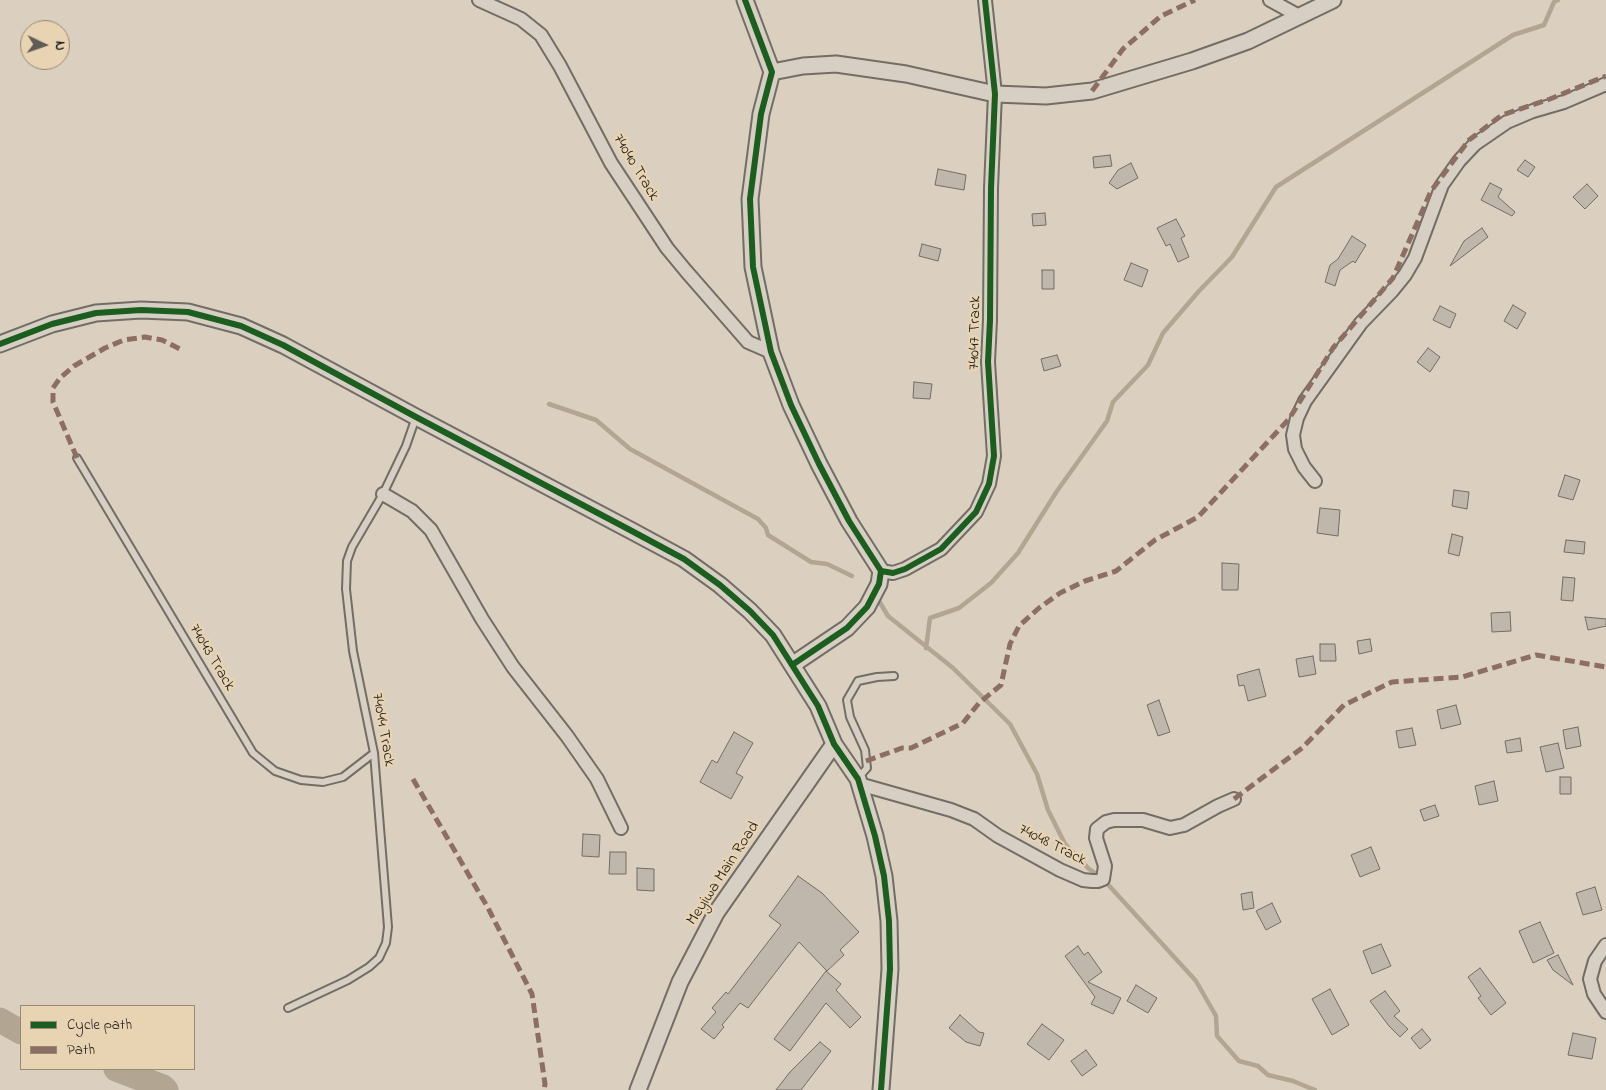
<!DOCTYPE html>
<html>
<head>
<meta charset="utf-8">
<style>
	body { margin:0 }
	#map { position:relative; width:1606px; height:1090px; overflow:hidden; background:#dbd0bf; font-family:"Indie Flower",sans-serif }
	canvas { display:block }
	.legend { position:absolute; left:20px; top:1005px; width:175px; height:65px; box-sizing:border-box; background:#e8d3b2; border:1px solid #968a76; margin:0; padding:6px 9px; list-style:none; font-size:15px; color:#1c1c1c }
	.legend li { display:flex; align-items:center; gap:10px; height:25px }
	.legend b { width:25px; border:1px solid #968a76 }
	.north { position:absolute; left:20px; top:20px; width:50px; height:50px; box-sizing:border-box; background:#e8d3b2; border:1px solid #968a76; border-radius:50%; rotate:93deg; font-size:14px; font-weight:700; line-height:20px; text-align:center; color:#1c1c1c }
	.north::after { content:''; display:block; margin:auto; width:18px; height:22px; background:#5f5b55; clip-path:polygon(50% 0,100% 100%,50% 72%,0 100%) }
</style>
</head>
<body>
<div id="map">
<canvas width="1606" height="1090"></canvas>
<ul class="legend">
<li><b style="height:6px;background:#1b5e20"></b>Cycle path</li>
<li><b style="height:6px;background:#8d6e63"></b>Path</li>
</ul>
<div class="north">N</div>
</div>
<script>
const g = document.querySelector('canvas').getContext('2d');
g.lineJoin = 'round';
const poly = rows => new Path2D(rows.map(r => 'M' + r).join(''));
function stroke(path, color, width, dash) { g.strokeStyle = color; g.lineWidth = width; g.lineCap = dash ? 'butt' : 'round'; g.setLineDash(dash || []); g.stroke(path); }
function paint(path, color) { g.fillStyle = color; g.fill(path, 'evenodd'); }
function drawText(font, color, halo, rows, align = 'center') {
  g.font = font + ' "Indie Flower",sans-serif'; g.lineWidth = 4.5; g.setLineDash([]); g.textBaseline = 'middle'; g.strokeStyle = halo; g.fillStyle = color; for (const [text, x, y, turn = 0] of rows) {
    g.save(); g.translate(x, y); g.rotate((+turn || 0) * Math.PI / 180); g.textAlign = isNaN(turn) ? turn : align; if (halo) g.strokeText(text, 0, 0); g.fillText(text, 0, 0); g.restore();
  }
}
stroke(poly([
	[549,404,596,420,630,449,758,519,766,528,768,535,811,562,827,564,852,576],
	[879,601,888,616,953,668,1010,724,1037,774,1048,810,1065,844,1088,868,1103,879,1196,981,1216,1016,1217,1036,1239,1061,1258,1066,1268,1075,1293,1081,1315,1090],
	[926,648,930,618,959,608,991,583,1018,553,1057,491,1107,421,1113,402,1148,365,1163,333,1199,291,1232,257,1276,187,1513,35,1544,25,1554,2,1558,0]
]), '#b2a591', 4.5);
stroke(poly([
	[0,1020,21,1032],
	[116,1069,163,1087,166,1090]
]), '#b2a591', 25);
const building = poly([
	[1110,155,1112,166,1094,168,1093,157,1110,155],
	[1525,160,1535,167,1528,177,1517,170,1525,160],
	[1131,163,1138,178,1117,189,1109,183,1118,170,1131,163],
	[938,169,966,175,964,190,935,185,938,169],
	[1490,183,1502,189,1498,197,1515,212,1512,216,1481,200,1490,183],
	[1587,184,1598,196,1585,209,1573,197,1587,184],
	[1045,213,1046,225,1033,226,1032,214,1045,213],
	[1176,219,1185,236,1181,238,1189,257,1178,262,1170,244,1166,246,1157,228,1176,219],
	[1482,228,1488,237,1450,266,1464,241,1482,228],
	[1352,236,1366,245,1355,263,1353,261,1340,270,1335,286,1325,282,1330,265,1338,259,1352,236],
	[922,244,941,249,938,261,919,256,922,244],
	[1131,263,1148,270,1142,287,1124,280,1131,263],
	[1042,270,1054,270,1054,289,1042,289,1042,270],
	[1513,305,1526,313,1517,329,1504,321,1513,305],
	[1440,306,1456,314,1450,328,1433,320,1440,306],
	[1428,348,1440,357,1430,372,1417,362,1428,348],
	[1057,355,1061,366,1044,371,1041,359,1057,355],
	[914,382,932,384,930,399,913,398,914,382],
	[1565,475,1580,480,1573,500,1558,496,1565,475],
	[1454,490,1469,492,1467,509,1452,506,1454,490],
	[1320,508,1340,510,1338,536,1317,533,1320,508],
	[1452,534,1463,537,1459,556,1448,553,1452,534],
	[1566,540,1585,542,1584,554,1564,552,1566,540],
	[1222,563,1239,564,1238,590,1222,590,1222,563],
	[1563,577,1575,578,1573,601,1561,600,1563,577],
	[1510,612,1511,631,1492,632,1491,613,1510,612],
	[1585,617,1606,619,1606,626,1588,630,1585,617],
	[1370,639,1372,651,1359,654,1357,641,1370,639],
	[1320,644,1335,644,1336,661,1320,661,1320,644],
	[1313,656,1316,674,1299,677,1296,659,1313,656],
	[1259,669,1266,696,1248,701,1244,685,1239,686,1237,675,1259,669],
	[1159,700,1170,732,1158,736,1147,705,1159,700],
	[1456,705,1461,724,1441,729,1437,710,1456,705],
	[1578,727,1581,746,1566,749,1563,730,1578,727],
	[1412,728,1416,745,1399,748,1396,731,1412,728],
	[734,732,753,743,736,773,743,777,731,799,700,782,712,760,717,763,734,732],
	[1520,738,1522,751,1507,753,1505,741,1520,738],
	[1558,743,1564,768,1546,772,1540,747,1558,743],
	[1560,777,1571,777,1571,794,1560,794,1560,777],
	[1494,781,1498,801,1479,805,1475,786,1494,781],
	[1435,805,1439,816,1424,821,1420,810,1435,805],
	[583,834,600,835,599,857,582,856,583,834],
	[1371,847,1380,869,1360,877,1351,855,1371,847],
	[610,852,626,852,626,874,609,874,610,852],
	[637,868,654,869,654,891,637,890,637,868],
	[798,876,822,893,859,932,840,950,844,955,827,971,799,942,748,1008,740,1003,722,1025,724,1027,714,1039,701,1029,716,1012,712,1008,726,992,728,994,781,925,769,916,798,876],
	[1595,887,1602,910,1583,915,1576,893,1595,887],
	[1252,892,1254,908,1243,910,1241,894,1252,892],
	[1272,903,1281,922,1266,930,1256,911,1272,903],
	[1540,922,1554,953,1533,963,1519,931,1540,922],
	[1381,944,1391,966,1372,974,1363,951,1381,944],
	[1078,946,1084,955,1088,952,1102,972,1088,982,1121,998,1113,1014,1091,1004,1095,997,1065,956,1078,946],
	[1558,955,1573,985,1553,970,1547,960,1558,955],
	[1480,968,1506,1003,1491,1015,1478,998,1481,996,1468,977,1480,968],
	[826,971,841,984,836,990,861,1017,850,1028,826,1003,790,1051,774,1039,826,971],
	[1136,985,1157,998,1148,1013,1127,1001,1136,985],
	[1330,989,1349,1025,1332,1035,1312,999,1330,989],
	[1385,991,1400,1011,1394,1016,1408,1029,1400,1037,1389,1026,1370,1001,1385,991],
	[960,1015,979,1032,984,1033,980,1046,966,1042,949,1028,960,1015],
	[1042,1024,1064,1040,1049,1060,1027,1044,1042,1024],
	[1422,1029,1431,1040,1420,1049,1411,1038,1422,1029],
	[1573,1033,1596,1038,1592,1059,1568,1055,1573,1033],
	[820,1042,831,1051,801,1090,776,1090,790,1072,820,1042],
	[1086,1050,1097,1065,1082,1076,1071,1061,1086,1050]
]);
paint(building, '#bfb7ab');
stroke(building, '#726d65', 1);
const service = poly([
	[77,458,253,753,275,771,301,780,323,782,343,777,374,753],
	[858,778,867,768,865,750,850,717,847,700,858,681,877,677,894,676],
	[288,1008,348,980,369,967,379,958,386,943,388,927,374,753,353,651,346,589,347,561,352,547,383,494,406,446,416,417]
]);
const minor = poly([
	[479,0,521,19,541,35,560,66,611,163,667,248,686,271,748,342,771,352],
	[1270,0,1299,16],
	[1315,481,1304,467,1295,449,1293,435,1297,418,1305,401,1361,323,1392,291,1405,275,1415,258,1442,185,1459,161,1475,144,1507,122,1533,111,1564,102,1606,84],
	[383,494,412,511,431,530,482,619,513,667,567,736,597,779,621,828],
	[881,571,893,573,905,569,941,549,976,512,989,484,994,456,988,362,990,320,991,188,995,94,985,0],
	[859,784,951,810,974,819,998,836,1060,870,1083,880,1092,881,1098,881,1103,879,1105,866,1096,838,1097,829,1106,822,1114,820,1143,820,1170,828,1184,825,1218,806,1234,799],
	[1606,945,1595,961,1590,979,1594,994,1606,1012]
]);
const tertiary = poly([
	[745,0,772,72,761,114,750,199,753,267,771,352,791,405,819,464,849,521,881,571,879,584,867,607,847,628,792,665],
	[772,72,803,66,836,64,906,74,995,94,1046,96,1092,91,1192,61,1248,41,1333,0],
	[0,344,52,324,96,313,141,310,188,312,241,326,283,345,416,417,630,530,684,559,720,585,750,611,773,635,818,706,834,744,858,779,875,836,884,876,889,921,890,969,881,1090],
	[638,1090,680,982,716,913,834,744]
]);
stroke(service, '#726d65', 10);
stroke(minor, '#726d65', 16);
stroke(tertiary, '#726d65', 19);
stroke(service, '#d7cfc3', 6);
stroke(minor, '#d7cfc3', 12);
stroke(tertiary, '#d7cfc3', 15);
stroke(poly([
	[1092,91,1123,49,1161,16,1195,0],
	[77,458,53,402,53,388,60,378,74,366,105,348,124,340,145,337,162,340,180,349],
	[866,761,902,748,911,748,963,723,979,703,1001,685,1010,644,1019,626,1039,608,1060,593,1085,581,1116,571,1155,540,1198,517,1289,419,1333,348,1393,278,1431,191,1469,140,1502,115,1550,99,1606,76],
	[413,779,488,908,532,994,545,1084,544,1090],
	[1234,799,1302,748,1344,705,1392,682,1462,677,1536,655,1606,667]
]), '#8d6e63', 5, [10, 5]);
stroke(poly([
	[745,0,772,72,761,114,750,199,753,267,771,352,791,405,819,464,849,521,881,571,879,584,867,607,847,628,792,665],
	[0,344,52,324,96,313,141,310,188,312,241,326,283,345,416,417,630,530,684,559,720,585,750,611,773,635,818,706,834,744,858,779,875,836,884,876,889,921,890,969,881,1090],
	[881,571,893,573,905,569,941,549,976,512,989,484,994,456,988,362,990,320,991,188,995,94,985,0]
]), '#1b5e20', 6);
drawText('16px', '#1c1c1c', '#e8d3b2', [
	["74040 Track",635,168,59],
	["74047 Track",976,333,-89],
	["74043 Track",211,658,59],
	["74044 Track",382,730,80],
	["74048 Track",1052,846,27],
	["Meyiwa Main Road",724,874,-57]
]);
</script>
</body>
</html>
